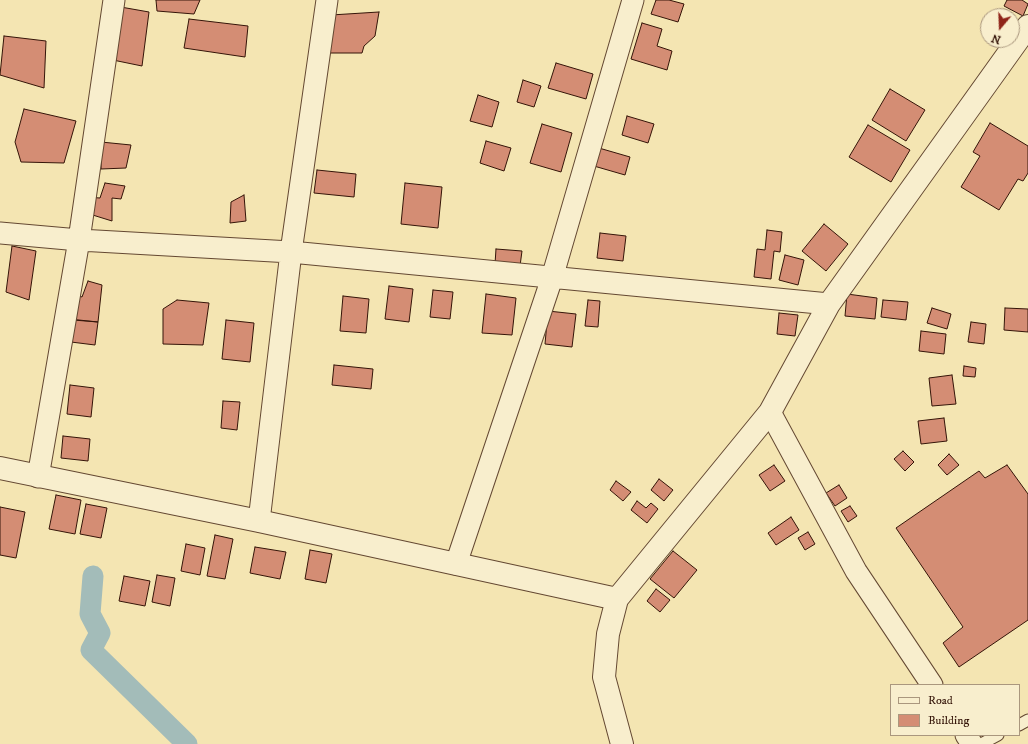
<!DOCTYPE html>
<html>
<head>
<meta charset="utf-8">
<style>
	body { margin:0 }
	#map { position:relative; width:1028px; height:744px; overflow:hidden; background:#f4e5b2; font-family:"IM FELL DW Pica",serif }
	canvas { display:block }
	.legend { position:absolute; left:890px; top:684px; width:130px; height:52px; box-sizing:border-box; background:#f8eecd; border:1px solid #aa977e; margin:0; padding:5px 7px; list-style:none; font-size:12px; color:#341408 }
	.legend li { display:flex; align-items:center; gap:8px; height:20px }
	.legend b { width:20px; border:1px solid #aa977e }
	.north { position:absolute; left:980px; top:8px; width:40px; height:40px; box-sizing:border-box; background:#f8eecd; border:1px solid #aa977e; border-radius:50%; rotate:199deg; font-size:11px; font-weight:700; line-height:16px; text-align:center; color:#341408 }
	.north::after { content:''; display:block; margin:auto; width:14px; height:18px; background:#8f2418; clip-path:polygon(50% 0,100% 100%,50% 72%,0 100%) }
</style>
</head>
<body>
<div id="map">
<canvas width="1028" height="744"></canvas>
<ul class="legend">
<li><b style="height:5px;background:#f8eecd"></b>Road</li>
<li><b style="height:11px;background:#d48d74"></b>Building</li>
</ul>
<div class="north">N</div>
</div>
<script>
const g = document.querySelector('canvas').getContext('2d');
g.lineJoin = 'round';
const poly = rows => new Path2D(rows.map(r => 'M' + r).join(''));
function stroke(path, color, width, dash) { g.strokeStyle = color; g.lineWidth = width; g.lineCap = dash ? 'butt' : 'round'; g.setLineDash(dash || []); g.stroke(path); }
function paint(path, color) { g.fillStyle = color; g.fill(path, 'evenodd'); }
stroke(poly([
	[93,576,90,614,100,633,91,650,187,744]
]), '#a3bcb9', 21);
const building = poly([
	[156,0,200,0,194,14,157,11,156,0],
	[656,0,669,0,684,4,678,22,651,14,656,0],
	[1007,0,1022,0,1028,4,1023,16,1004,6,1007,0],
	[115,6,149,12,142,66,108,59,115,6],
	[379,12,375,36,364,46,362,53,329,53,331,15,379,12],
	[189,19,248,26,245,57,184,48,189,19],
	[642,23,662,29,657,46,672,51,667,70,631,59,642,23],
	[4,36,46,41,44,88,0,75,4,36],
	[556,63,593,74,586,99,548,88,556,63],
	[523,80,541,86,534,107,517,102,523,80],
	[890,89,925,110,906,141,872,120,890,89],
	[478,95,499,102,492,127,470,121,478,95],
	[24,109,76,121,64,163,21,162,15,142,24,109],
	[627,116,654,124,648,143,622,135,627,116],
	[990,123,1028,146,1028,173,1023,181,1018,179,999,210,961,187,980,156,973,152,990,123],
	[542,124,572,133,561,172,530,163,542,124],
	[868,125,910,150,891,182,849,157,868,125],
	[486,141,511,148,504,171,480,163,486,141],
	[101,142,131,145,126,168,101,169,101,142],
	[592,146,630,157,625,175,587,164,592,146],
	[317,170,356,174,354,197,314,193,317,170],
	[105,183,125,186,121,199,112,198,112,221,83,212,85,197,100,198,105,183],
	[405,183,442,187,438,228,401,224,405,183],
	[244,195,246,221,230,223,231,202,244,195],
	[824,224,848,244,826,271,802,251,824,224],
	[767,230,782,232,780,252,774,251,771,279,754,277,757,249,765,250,767,230],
	[600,233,626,236,623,261,597,258,600,233],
	[12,246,36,251,29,300,6,292,12,246],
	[496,249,522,251,520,266,495,264,496,249],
	[785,255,804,260,798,285,779,280,785,255],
	[88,281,102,285,98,322,69,319,74,294,82,297,88,281],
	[389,286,413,289,409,322,385,319,389,286],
	[433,290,453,292,450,319,430,317,433,290],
	[486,294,516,298,512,335,482,333,486,294],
	[847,294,877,298,875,319,845,316,847,294],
	[343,296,369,299,366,333,340,331,343,296],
	[177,300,209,303,203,345,163,344,163,309,177,300],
	[588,300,600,301,598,327,585,326,588,300],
	[883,300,908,302,906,320,881,317,883,300],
	[932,308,951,314,947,329,927,323,932,308],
	[1005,308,1028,309,1028,332,1004,330,1005,308],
	[548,311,576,314,572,347,545,344,548,311],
	[779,313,798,315,795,336,777,334,779,313],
	[73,320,98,322,95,345,71,342,73,320],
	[226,320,254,323,250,362,222,359,226,320],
	[971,322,986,324,984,344,968,342,971,322],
	[921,331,946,334,944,354,919,351,921,331],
	[334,365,373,369,371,389,332,385,334,365],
	[964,366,976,368,975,377,963,376,964,366],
	[952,375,956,404,932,406,929,378,952,375],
	[70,385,94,388,91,417,67,414,70,385],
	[223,401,240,402,237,430,221,428,223,401],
	[944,418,947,441,921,444,918,421,944,418],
	[63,436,90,439,88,461,61,458,63,436],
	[903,451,914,462,905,471,894,459,903,451],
	[949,454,959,465,947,475,938,465,949,454],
	[774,465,785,481,770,491,759,475,774,465],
	[1007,465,1028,494,1028,620,959,667,943,643,963,627,896,528,979,471,985,478,1007,465],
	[659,479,673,490,664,501,651,490,659,479],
	[616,481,631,492,623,501,610,490,616,481],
	[839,485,847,498,835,506,826,493,839,485],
	[56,495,81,500,75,534,49,529,56,495],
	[637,501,646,508,651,503,658,509,647,523,631,510,637,501],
	[86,504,107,508,101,538,80,534,86,504],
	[850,506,857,516,848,522,841,511,850,506],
	[0,507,25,512,16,558,0,555,0,507],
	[791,517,799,530,776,545,768,533,791,517],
	[808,532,815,544,805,550,798,538,808,532],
	[215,535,233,539,225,579,207,576,215,535],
	[186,544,205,548,200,575,181,571,186,544],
	[255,547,286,552,280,579,250,573,255,547],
	[310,550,332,554,326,583,305,579,310,550],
	[673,551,697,570,674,598,650,579,673,551],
	[157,575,175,578,170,606,152,602,157,575],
	[124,576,150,581,145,606,119,601,124,576],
	[656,589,670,600,660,612,647,601,656,589]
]);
paint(building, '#d48d74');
stroke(building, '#341408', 1);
const service = poly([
	[1019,725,1028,720],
	[981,744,998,735]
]);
const minor = poly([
	[0,233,79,240,291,252,829,304],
	[770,412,856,571,932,685],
	[38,477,79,240,114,0],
	[259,521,291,252,327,0],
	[456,564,552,278,633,0],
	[966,735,972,744]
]);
const tertiary = poly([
	[0,468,259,521,617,599],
	[622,744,604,677,608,634,617,599,770,412,829,304,1028,26]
]);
stroke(service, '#644832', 13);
stroke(minor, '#644832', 23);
stroke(tertiary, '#644832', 24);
stroke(service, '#f8eecd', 11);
stroke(minor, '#f8eecd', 21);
stroke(tertiary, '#f8eecd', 22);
</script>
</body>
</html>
